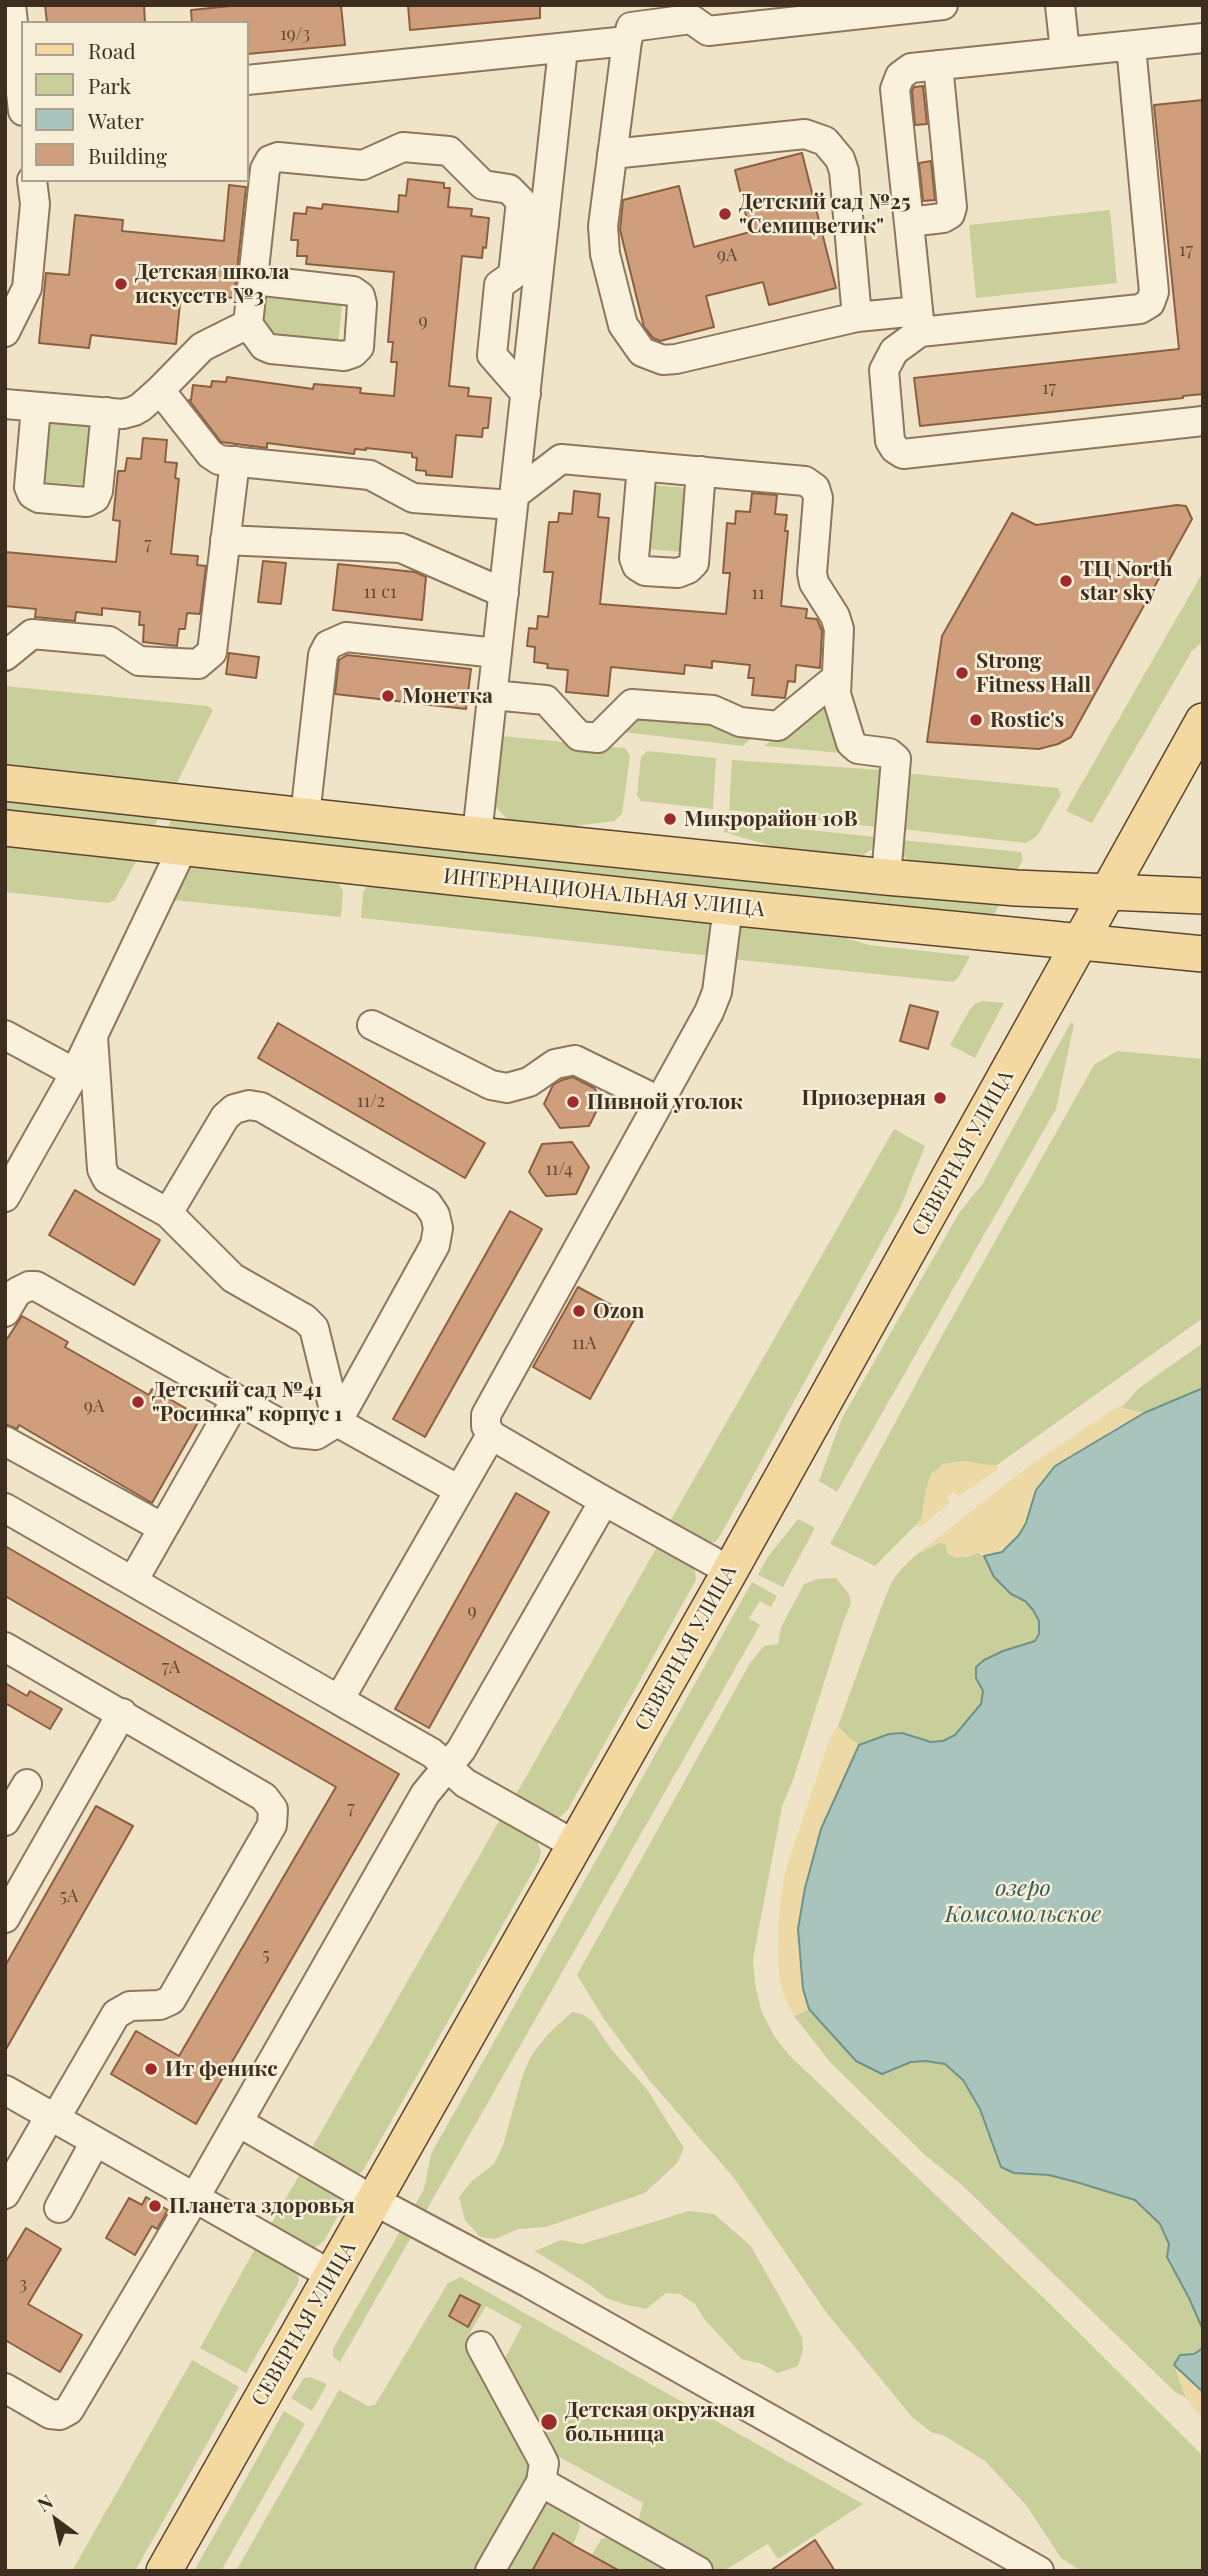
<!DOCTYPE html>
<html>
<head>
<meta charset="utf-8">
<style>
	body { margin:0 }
	#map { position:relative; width:1208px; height:2576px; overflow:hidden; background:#f0e4c8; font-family:"Playfair Display",serif }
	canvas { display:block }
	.frame { position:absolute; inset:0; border:7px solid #3d2e20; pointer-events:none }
	.legend { position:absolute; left:21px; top:21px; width:228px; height:161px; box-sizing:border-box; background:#f7eed8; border:2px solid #ada18e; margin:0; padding:9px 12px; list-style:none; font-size:21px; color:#3d2e20 }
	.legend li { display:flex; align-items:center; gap:14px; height:35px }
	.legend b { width:35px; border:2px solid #ada18e }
	.north { position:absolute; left:21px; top:2485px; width:70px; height:70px; -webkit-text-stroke:5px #f7eed8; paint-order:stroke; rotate:327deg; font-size:19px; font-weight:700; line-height:28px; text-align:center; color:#3d2e20 }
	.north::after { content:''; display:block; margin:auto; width:24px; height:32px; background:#3d2e20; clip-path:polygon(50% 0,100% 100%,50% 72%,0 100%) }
</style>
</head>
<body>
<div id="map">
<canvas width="1208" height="2576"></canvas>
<div class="frame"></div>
<ul class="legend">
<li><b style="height:9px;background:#f3d9a0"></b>Road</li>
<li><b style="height:19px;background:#c9cf9b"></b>Park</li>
<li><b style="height:19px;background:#a9c4bc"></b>Water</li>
<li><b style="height:19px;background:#cf9f7d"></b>Building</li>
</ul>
<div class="north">N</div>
</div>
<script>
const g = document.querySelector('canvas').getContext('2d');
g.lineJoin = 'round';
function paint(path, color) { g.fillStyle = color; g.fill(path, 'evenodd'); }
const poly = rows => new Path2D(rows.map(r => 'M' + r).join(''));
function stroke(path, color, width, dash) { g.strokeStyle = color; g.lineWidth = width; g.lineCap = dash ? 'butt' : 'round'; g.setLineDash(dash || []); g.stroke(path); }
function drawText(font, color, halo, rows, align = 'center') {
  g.font = font + ' "Playfair Display",serif'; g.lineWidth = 5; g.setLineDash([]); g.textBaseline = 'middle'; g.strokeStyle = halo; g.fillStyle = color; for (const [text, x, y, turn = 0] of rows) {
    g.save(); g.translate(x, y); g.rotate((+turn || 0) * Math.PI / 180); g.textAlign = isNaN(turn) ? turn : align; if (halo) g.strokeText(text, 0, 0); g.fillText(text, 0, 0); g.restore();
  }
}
paint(poly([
	[1110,210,1117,283,976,298,969,225],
	[266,288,343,297,338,344,267,336,261,328],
	[46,418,91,422,86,485,41,482],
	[650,485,689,488,684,552,645,549],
	[1203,572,1203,641,1192,651,1092,823,1066,811],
	[5,686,208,706,213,710,175,787,5,768],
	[826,697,841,753,764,746],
	[634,711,761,730,743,746,614,731],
	[502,736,625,748,630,756,622,814,614,821,568,827,508,820,496,807,494,795],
	[647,751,716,758,713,809,641,801,637,795,641,757],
	[732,760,882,770,877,827,729,810],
	[904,773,1058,788,1061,795,1037,836,1026,843,901,829],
	[5,797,161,813,153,829,5,813],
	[174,814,1000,903,992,918,166,831],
	[724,821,876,837,875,847,860,857,781,849,724,832],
	[901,840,1021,852,1023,860,1015,873,910,863,901,853],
	[5,842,139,856,115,900,108,903,5,892],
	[192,865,329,879,339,884,343,891,341,917,173,900,184,873],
	[368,885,700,917,711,924,715,936,712,956,361,918,363,892],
	[746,922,816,929,869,945,970,956,958,978,953,982,731,959,738,927],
	[983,1001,1004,1003,975,1058,950,1045,970,1009,976,1003],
	[1071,1022,1074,1024,1056,1109,837,1492,819,1481,842,1418,959,1213,983,1183],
	[1117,1051,1203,1059,1203,1318,997,1465,987,1465,964,1461,944,1464,931,1474,926,1489,922,1517,918,1523,875,1566,830,1544,939,1341,1094,1065],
	[894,1129,925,1146,900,1208,720,1536,715,1542,707,1542,670,1521],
	[1203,1343,1203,1388,1144,1413,1121,1408,1139,1388],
	[798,1519,815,1528,783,1587,758,1575,767,1558],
	[940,1542,945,1544,948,1554,966,1557,978,1553,984,1556,994,1577,1011,1594,1025,1601,1033,1610,1039,1621,1039,1634,1035,1642,1003,1651,984,1660,976,1678,983,1690,981,1705,955,1735,942,1741,931,1742,902,1733,889,1734,859,1745,846,1735,838,1726,881,1608,891,1583,901,1569,917,1554],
	[657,1547,695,1569,696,1580,567,1811,560,1817,553,1817,515,1796],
	[836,1578,849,1594,851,1603,843,1623,794,1777,782,1807,753,1959,755,1984,762,2013,775,2037,789,2055,1050,2304,1203,2456,1203,2571,1081,2571,1061,2558,1026,2505,985,2461,945,2436,931,2432,912,2417,826,2312,734,2178,650,2081,604,2019,577,1975,750,1663,764,1646,778,1644,781,1627,804,1584,817,1579],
	[752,1582,777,1596,771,1607,760,1601,749,1618,760,1625,340,2362,333,2357,333,2349,424,2189,431,2154],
	[501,1818,529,1834,538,1843,541,1852,539,1861,364,2169,359,2174,351,2174,310,2151],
	[809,2009,856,2061,894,2070,911,2062,926,2061,945,2064,963,2080,980,2109,993,2147,1014,2173,1049,2175,1135,2200,1160,2224,1203,2330,1203,2349,1194,2354,1180,2355,1174,2365,1186,2398,1175,2392,962,2185,925,2155,830,2062,794,2016],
	[572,2012,582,2014,593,2022,611,2049,646,2088,684,2148,677,2163,645,2193,546,2227,518,2229,495,2239,480,2237,465,2220,459,2197,472,2181,494,2164,503,2145,523,2074,531,2056,548,2034],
	[301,2172,336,2192,341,2203,340,2212,324,2241,312,2250,268,2229],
	[689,2211,714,2214,751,2246,802,2337,803,2349,798,2366,778,2373,762,2364,741,2359,705,2320,695,2304,680,2294,666,2293,646,2309,623,2304,606,2298,591,2286,535,2251,561,2240,582,2244],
	[256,2247,296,2270,299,2279,297,2285,246,2373,200,2348],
	[461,2277,863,2504,778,2559,768,2544,723,2571,719,2571,641,2526,638,2522,643,2503,552,2453,504,2360,522,2326,486,2306,465,2341,527,2451,533,2470,476,2571,236,2571,339,2390,368,2406,375,2405,448,2283],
	[192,2360,239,2387,135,2571,72,2571],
	[310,2377,327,2384,312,2411,291,2398,304,2378],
	[284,2411,305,2424,221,2571,194,2571],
	[544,2504,554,2504,578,2519,580,2527,573,2545,553,2534,532,2571,501,2571],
	[609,2537,614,2539,671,2571,619,2571,592,2555,601,2539]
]), '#c9cf9b');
paint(poly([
	[1123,1403,1125,1405,1121,1409,1144,1413,1112,1430,1036,1490,1026,1524,1007,1549,992,1556,978,1553,956,1558,949,1555,945,1544,941,1542,917,1554,1029,1466],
	[964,1461,987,1465,997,1465,998,1469,959,1496,953,1492,947,1496,950,1503,920,1527,916,1527,922,1516,926,1489,931,1474,945,1464],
	[838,1726,846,1735,859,1745,821,1829,812,1860,798,1929,803,1989,809,2009,794,2016,784,1996,779,1975,778,1928,781,1895,787,1866,830,1738],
	[1174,2365,1203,2392,1203,2419,1186,2398]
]), '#ecd9a5');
const water = poly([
	[1203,1388,1203,2330,1189,2298,1167,2257,1169,2244,1160,2224,1135,2200,1076,2182,1049,2175,1014,2173,1001,2167,980,2109,963,2080,945,2064,926,2061,911,2062,882,2074,856,2061,809,2009,803,1989,798,1929,805,1888,821,1829,859,1745,889,1734,902,1733,931,1742,943,1741,955,1735,981,1704,983,1691,976,1678,976,1667,984,1660,1003,1651,1035,1641,1039,1634,1039,1621,1033,1610,1025,1601,1011,1594,994,1577,984,1556,1002,1552,1019,1535,1026,1523,1036,1490,1055,1466,1144,1413,1203,1388],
	[1203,2348,1203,2392,1174,2365,1180,2355,1194,2354,1203,2348]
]);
paint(water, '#a9c4bc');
stroke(water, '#6f938a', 2);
const building = poly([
	[45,5,144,5,145,23,47,23,45,5],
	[241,5,341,5,345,45,247,54,247,23,192,23,191,10,241,5],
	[408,5,540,5,540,18,410,30,408,5],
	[923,86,927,124,915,125,912,91,914,87,923,86],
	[1203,100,1203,394,1183,396,1183,398,920,426,914,378,1179,349,1154,105,1203,100],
	[802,153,836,288,769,305,763,282,706,296,714,327,660,341,653,338,644,327,620,230,623,200,679,186,694,247,750,232,735,170,802,153],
	[931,161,935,200,923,201,919,163,931,161],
	[408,179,444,183,444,188,450,188,448,207,472,209,471,216,489,218,486,248,483,247,482,258,462,256,449,386,469,388,468,396,491,398,488,428,483,428,482,437,456,435,452,477,426,475,426,471,416,470,417,458,412,457,412,453,366,448,366,450,355,449,354,454,267,443,267,448,221,442,189,400,191,400,193,385,211,387,212,381,226,382,227,377,313,389,314,384,361,388,360,393,394,396,397,362,391,362,393,342,388,342,394,272,306,264,307,256,297,256,298,240,291,240,294,213,306,214,307,207,322,209,323,204,398,212,399,195,406,196,408,179],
	[229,185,246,187,234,298,181,293,176,344,91,335,89,348,39,343,46,273,69,275,75,215,123,220,122,231,224,241,229,185],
	[143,438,167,440,165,462,177,463,175,478,179,479,171,554,198,556,197,565,206,566,200,614,187,613,185,629,179,629,177,646,143,642,144,625,139,625,140,612,102,608,102,615,76,612,75,621,35,617,36,609,5,606,5,552,116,562,120,521,113,520,118,471,125,471,127,458,141,459,143,438],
	[574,491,600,494,598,517,609,518,600,604,726,614,730,573,723,573,727,523,735,524,736,511,750,512,752,493,777,495,775,514,787,515,785,531,788,531,781,606,807,609,806,618,817,619,822,631,820,668,796,665,795,682,788,681,785,698,752,695,754,678,748,678,750,665,712,661,712,668,685,665,684,674,611,667,608,696,566,692,568,670,547,668,548,664,534,662,535,647,527,646,529,628,537,629,538,616,548,617,553,572,544,572,549,522,558,522,559,513,572,514,574,491],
	[1177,505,1186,506,1192,519,1071,737,1058,744,1039,749,927,742,942,636,1012,513,1036,525,1177,505],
	[263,561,286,563,281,604,258,602,263,561],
	[338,564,415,572,426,577,422,620,333,610,338,564],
	[229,653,259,657,256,678,226,674,229,653],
	[347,655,471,669,466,709,335,694,339,660,347,655],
	[910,1005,938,1012,928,1049,900,1041,910,1005],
	[278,1023,485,1143,465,1178,258,1058,278,1023],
	[573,1077,594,1088,602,1100,589,1126,560,1128,544,1104,553,1085,562,1080,573,1077],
	[572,1142,589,1167,576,1194,546,1196,529,1172,542,1144,572,1142],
	[75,1190,160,1240,134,1285,49,1235,75,1190],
	[510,1211,542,1229,425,1437,393,1419,510,1211],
	[578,1287,635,1318,590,1399,533,1367,578,1287],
	[22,1316,68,1342,65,1347,149,1395,152,1389,201,1417,152,1503,19,1425,17,1429,5,1424,5,1342,22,1316],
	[516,1493,549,1512,429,1728,395,1709,516,1493],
	[5,1546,399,1774,196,2124,111,2074,136,2031,179,2056,336,1787,5,1596,5,1546],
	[5,1683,27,1696,30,1691,62,1709,50,1729,5,1703,5,1683],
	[96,1806,133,1826,5,2051,5,1966,96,1806],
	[146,2197,168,2210,157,2229,152,2226,135,2255,106,2238,129,2198,142,2205,146,2197],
	[26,2228,61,2249,28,2304,82,2335,60,2372,5,2340,5,2263,26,2228],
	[460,2295,480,2305,468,2327,449,2316,460,2295],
	[553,2533,573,2545,620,2571,532,2571,553,2533],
	[815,2540,835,2571,770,2571,815,2540]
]);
paint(building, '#cf9f7d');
stroke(building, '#8d5f41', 2);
const minor = poly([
	[11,5,23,111],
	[1060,5,1065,52],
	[627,41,603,226,605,254,623,325,642,352,663,360,676,359,857,317,918,311],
	[1131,46,1154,292,1150,303,1140,309,920,332,894,351,884,370,890,441,895,449,903,454,1203,421],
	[247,80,627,41,631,27,691,19,708,31,943,5],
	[612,154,805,134,825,141,840,159,844,171,857,317],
	[521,201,513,275,499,285,492,355,526,394],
	[909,222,943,218,950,214,952,207,938,65],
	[248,324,264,346,271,349,344,356,353,353,359,347,362,304,360,296,353,291,254,280],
	[920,329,895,89,900,76,911,68,1203,38],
	[5,332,27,288,35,204,32,180],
	[160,390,210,454,219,460,370,475,413,498,513,505],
	[5,404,123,414,134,411,141,407,160,390,202,347,248,324,265,169,270,160,278,157,363,165,403,147,449,151,483,185,509,189,544,225],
	[36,407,29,487,32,494,39,498,87,502,95,498,98,491,106,412],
	[642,466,634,558,637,566,645,571,678,573,688,569,694,563,701,471],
	[514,495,561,459,805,481,815,488,818,498,812,573,814,583,835,616,839,629,836,694,851,743,858,749,889,753,896,759,886,877],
	[225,540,401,548,504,593],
	[5,656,32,634,109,641,139,661,198,664,212,652,235,461],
	[492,695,546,700,579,736,598,738,632,704,713,710,740,722,778,726,836,678],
	[305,816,323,655,328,645,346,637,497,653],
	[477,835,563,49],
	[372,1025,491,1085,507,1088,529,1082,555,1064,575,1060,659,1101],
	[5,1035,75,1073,183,847],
	[93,1036,102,1169,107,1179,168,1213,233,1278,305,1319,314,1328,337,1422,459,1490],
	[5,1197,75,1073],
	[5,1312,17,1292,29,1286,36,1286,296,1433,316,1435,337,1422,435,1245,438,1228,435,1215,427,1203,261,1107,249,1105,234,1109,225,1117,168,1213],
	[5,1441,163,1528],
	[604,1501,491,1435,486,1426,486,1415,709,1012,717,992,728,907],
	[5,1508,339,1700,491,1435],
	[133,1581,236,1400],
	[5,1647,264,1797,273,1809,272,1825,171,2000,160,2005,130,2006,116,2014,55,2119],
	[339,1700,432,1753,465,1783,575,1845],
	[5,1821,27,1784],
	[5,1918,122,1713],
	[5,2090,331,2275],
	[238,2122,373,2200,529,2283,1039,2571],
	[5,2194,50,2116],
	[59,2208,95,2142],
	[481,2346,540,2455,544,2463,541,2482],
	[5,2388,50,2414,60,2415,69,2410,194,2199,425,1794,461,1750,604,1501,730,1571],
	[490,2571,541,2482,698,2571]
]);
const major = poly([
	[5,783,477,835,886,877,1016,888,1203,896],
	[5,828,728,907,1203,954],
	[164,2571,730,1571,1203,721]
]);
stroke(minor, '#8d765c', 32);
stroke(major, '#5b4430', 38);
stroke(minor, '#faf1dc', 28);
stroke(major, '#f3d9a0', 35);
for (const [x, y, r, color] of [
	[725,214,7,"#9e2a2b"],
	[121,284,7,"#9e2a2b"],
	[1066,581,7,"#9e2a2b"],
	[962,673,7,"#9e2a2b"],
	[388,696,7,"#9e2a2b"],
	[976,720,7,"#9e2a2b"],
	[670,819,7,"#9e2a2b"],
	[940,1098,7,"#9e2a2b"],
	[573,1102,7,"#9e2a2b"],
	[579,1311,7,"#9e2a2b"],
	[138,1402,7,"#9e2a2b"],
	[151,2069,7,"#9e2a2b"],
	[155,2206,7,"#9e2a2b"],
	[549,2422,9,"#9e2a2b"]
]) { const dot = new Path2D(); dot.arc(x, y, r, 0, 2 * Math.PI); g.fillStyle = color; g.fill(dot); stroke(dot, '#f7eed8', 2.5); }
drawText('18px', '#624a37', null, [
	["19/3",295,34],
	["17",1186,250],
	["9А",727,255],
	["9",423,321],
	["17",1049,388],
	["7",148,544],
	["11 с1",380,592],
	["11",758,593],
	["11/2",371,1101],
	["11/4",559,1169],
	["11А",584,1343],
	["9А",94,1406],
	["9",472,1611],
	["7А",171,1667],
	["7",351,1808],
	["5А",69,1896],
	["5",266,1955],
	["3",23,2284]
]);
drawText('bold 21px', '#3d2e20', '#f7eed8', [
	["Детский сад №25",739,202],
	["\"Семицветик\"",739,226],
	["Детская школа",135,272],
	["искусств №3",135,296],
	["ТЦ North",1080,569],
	["star sky",1080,593],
	["Strong",976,661],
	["Fitness Hall",976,685],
	["Монетка",402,696],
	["Rostic's",990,720],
	["Микрорайон 10В",684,819],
	["Приозерная",926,1098,"right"],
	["Пивной уголок",587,1102],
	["Ozon",593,1311],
	["Детский сад №41",152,1390],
	["\"Росинка\" корпус 1",152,1414],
	["Ит феникс",165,2069],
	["Планета здоровья",169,2206],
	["Детская окружная",565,2410],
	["больница",565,2434]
], 'left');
drawText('21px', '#3d2e20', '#f7eed8', [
	["ИНТЕРНАЦИОНАЛЬНАЯ УЛИЦА",604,893,6],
	["СЕВЕРНАЯ УЛИЦА",963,1153,-61],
	["СЕВЕРНАЯ УЛИЦА",686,1648,-61],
	["СЕВЕРНАЯ УЛИЦА",304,2324,-60]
]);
drawText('italic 23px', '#2f5d5a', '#f7eed8', [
	["озеро",1023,1889],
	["Комсомольское",1023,1915]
]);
</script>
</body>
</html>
